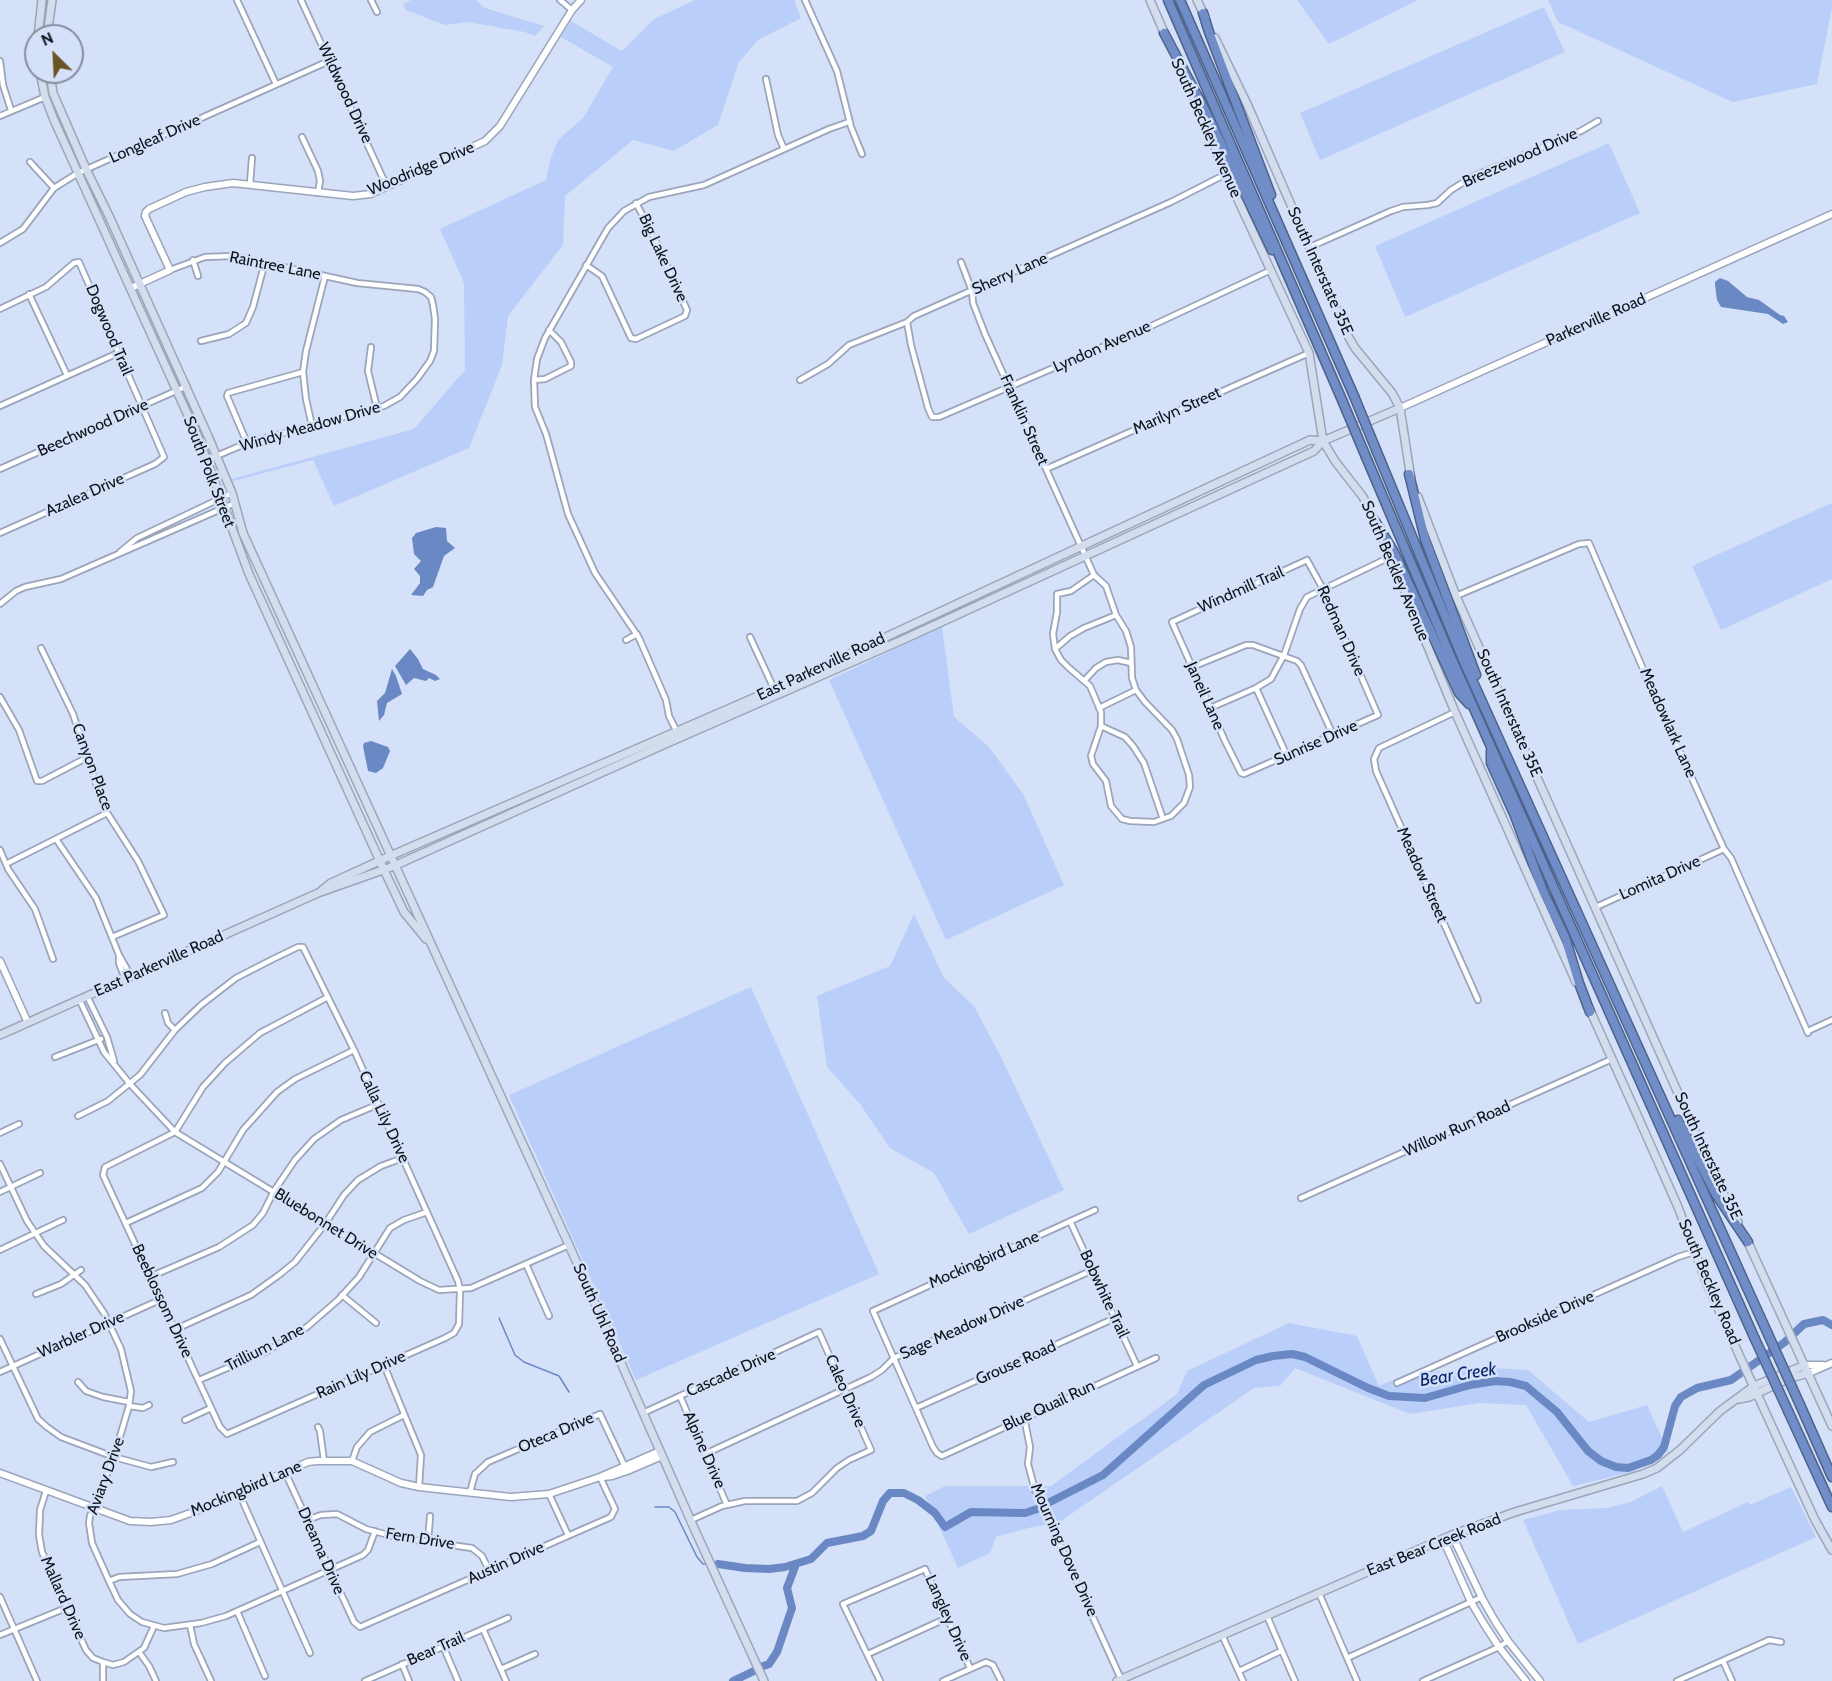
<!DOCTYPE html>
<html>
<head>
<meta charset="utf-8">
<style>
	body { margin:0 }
	#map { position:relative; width:1832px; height:1681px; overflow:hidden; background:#d5e1f8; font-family:Cabin,sans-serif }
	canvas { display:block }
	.north { position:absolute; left:24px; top:24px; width:60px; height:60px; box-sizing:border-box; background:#d5e1f8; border:2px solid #858e9f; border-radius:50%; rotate:336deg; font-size:16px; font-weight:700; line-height:24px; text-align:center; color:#0e121a }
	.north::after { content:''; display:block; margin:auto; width:21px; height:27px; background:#6b5424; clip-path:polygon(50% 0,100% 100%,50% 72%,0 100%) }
</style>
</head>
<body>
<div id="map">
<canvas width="1832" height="1681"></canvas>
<div class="north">N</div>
</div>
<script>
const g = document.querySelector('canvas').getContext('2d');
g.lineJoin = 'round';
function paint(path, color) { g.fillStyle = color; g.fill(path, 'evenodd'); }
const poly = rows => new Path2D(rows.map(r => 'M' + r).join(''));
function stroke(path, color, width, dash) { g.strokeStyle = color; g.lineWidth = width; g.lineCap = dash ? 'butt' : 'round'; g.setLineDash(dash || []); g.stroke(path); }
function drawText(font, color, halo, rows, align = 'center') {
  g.font = font + ' Cabin,sans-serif'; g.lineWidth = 5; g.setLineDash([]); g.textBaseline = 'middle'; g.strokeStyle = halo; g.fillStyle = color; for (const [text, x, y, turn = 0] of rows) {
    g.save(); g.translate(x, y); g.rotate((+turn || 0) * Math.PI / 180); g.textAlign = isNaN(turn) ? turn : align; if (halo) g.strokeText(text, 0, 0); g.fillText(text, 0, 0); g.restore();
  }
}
paint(poly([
	[411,0,476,0,485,8,544,26,535,36,525,32,467,22,445,25,406,10,403,4],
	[695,0,794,0,801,18,758,40,739,62,718,125,674,151,633,140,565,196,563,245,508,316,502,365,469,448,334,506,313,460,233,481,232,479,414,429,465,370,464,283,440,229,546,180,550,160,558,140,583,118,613,67,561,37,571,21,622,51,654,19],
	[1297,0,1418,0,1329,44],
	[1548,0,1832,0,1832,8,1817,84,1733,102,1558,22],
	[1544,7,1565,52,1320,160,1300,113],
	[1609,143,1640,213,1405,317,1375,246],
	[1832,503,1832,579,1721,630,1692,566],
	[942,627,954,717,989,747,1023,794,1064,885,946,940,829,680],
	[914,914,944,978,974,1006,1002,1059,1064,1190,969,1234,934,1173,890,1148,860,1104,827,1067,817,996,890,966],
	[751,987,879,1274,636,1380,509,1095],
	[1289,1323,1357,1336,1379,1386,1409,1373,1493,1368,1528,1370,1589,1422,1647,1405,1668,1451,1632,1472,1573,1486,1526,1405,1480,1403,1410,1414,1295,1368,1280,1386,1254,1388,1058,1523,1032,1527,996,1537,990,1553,958,1568,925,1496,945,1486,1051,1486,1177,1394,1187,1371],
	[1662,1486,1683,1532,1748,1502,1750,1505,1791,1487,1816,1537,1578,1644,1523,1520,1560,1510,1607,1508,1631,1502]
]), '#b9cff9');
paint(poly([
	[1720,278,1728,281,1747,297,1759,300,1780,315,1784,316,1788,322,1783,324,1768,314,1721,307,1717,300,1715,285,1715,282],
	[436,527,446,528,447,541,455,548,444,556,433,587,427,590,423,596,411,595,420,583,420,576,414,569,421,561,414,554,412,538,416,533],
	[410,649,418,659,423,669,436,675,440,679,435,681,429,678,426,681,414,678,406,685,395,666],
	[392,669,396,676,402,694,387,703,384,715,379,721,377,701,385,693],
	[371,741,388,747,390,751,383,768,376,773,368,771,363,746,364,743]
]), '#6a89c4');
stroke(poly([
	[499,1318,515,1355,524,1362,559,1376,569,1392],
	[655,1507,669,1507,675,1512,697,1557,703,1564,706,1564]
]), '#6a89c4', 1.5);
stroke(poly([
	[1046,1504,1103,1475,1204,1385,1256,1360,1273,1356,1292,1354,1305,1357,1368,1388,1389,1396,1425,1398,1470,1385,1495,1381,1510,1382,1526,1386,1557,1412,1588,1451,1601,1461,1616,1467,1628,1468,1651,1460,1658,1455,1664,1447,1675,1406,1681,1397,1697,1388,1731,1380,1785,1342,1804,1324,1823,1320,1832,1325],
	[718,1564,745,1568,769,1569,785,1567,811,1559,827,1543,863,1536,871,1531,883,1501,890,1493,904,1493,918,1500,935,1513,945,1527,971,1512,1025,1513,1037,1509],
	[761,1667,769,1664,777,1652,792,1608,787,1588,796,1564],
	[733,1681,754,1671]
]), '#6a89c4', 8);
const minor = poly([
	[237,0,276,84],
	[301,0,387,187],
	[371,0,377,12],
	[560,0,572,10],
	[805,0,837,71,851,127,862,154],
	[0,61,3,85,11,110],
	[766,79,778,135,784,149],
	[0,116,45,97],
	[302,137,318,171,320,181,318,193],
	[30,162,54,188],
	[250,184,252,158],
	[0,243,23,229,54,188,78,173,329,61],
	[1310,247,1391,211,1403,207,1428,205,1437,203,1451,190,1472,177,1581,131,1598,121],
	[193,260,198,276],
	[961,262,972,291,973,303,985,334,1094,575],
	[586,265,602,276,631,338,636,339,685,316,687,310,652,233,636,203],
	[170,270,205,257,234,256,357,283,418,289,425,292,431,297,433,305,435,319,434,351,430,361,417,379,400,397,384,406,247,443,207,460],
	[29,294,67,375],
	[0,309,46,287,74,263,79,262,164,457,155,464,0,533],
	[907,322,911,345,928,408,932,417,939,417,1149,327,1271,270],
	[201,341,229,334,246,323,253,307,265,262],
	[371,347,368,371,377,408],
	[534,380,545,379,571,366,571,362,561,342,549,330],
	[800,380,828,364,849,345,907,322,914,316,1171,202,1226,174],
	[0,406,118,353],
	[312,426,306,399,303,372,306,351,325,276],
	[247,443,227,396,228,393,303,372],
	[0,469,187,386],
	[1046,469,1309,353],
	[120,552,137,538,232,493],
	[1307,560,1323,589,1378,715,1244,774,1241,773,1225,741,1172,622,1307,560],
	[1094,575,1106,586,1116,615,1126,631,1131,647,1132,678,1136,690,1145,702,1172,730,1177,739,1189,775,1190,787,1184,803,1171,816,1154,822,1130,821,1122,819,1111,806,1106,781,1093,764,1091,756,1101,726,1101,712,1090,686,1068,667,1061,660,1055,649,1053,634,1057,612,1057,594,1071,591,1094,575],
	[1456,596,1579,544,1589,543,1652,690,1724,849,1731,858,1808,1033],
	[0,604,16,591,25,587,61,579,235,503],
	[750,637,775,691],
	[626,640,637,634],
	[41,648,73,714,104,808,138,861,164,915,112,937],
	[1055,649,1070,636,1084,628,1116,615],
	[1192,667,1246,645,1253,645,1297,661,1301,665,1333,735],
	[1084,681,1096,668,1106,662,1118,660,1131,663],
	[1256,688,1287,756],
	[0,697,19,730,37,781,42,781,88,757],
	[1099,708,1136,690],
	[1210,708,1256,688,1271,679,1284,655,1300,609,1307,597,1390,557],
	[1455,712,1379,748,1374,759,1376,771,1478,1000],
	[1101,726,1125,737,1133,746,1144,763,1163,819],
	[677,732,669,716,666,700,639,638,595,573,568,514,546,434,535,407,534,380,537,359,545,338,608,228,624,211,649,197,704,185,829,129,849,122],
	[56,839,96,898,119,955,131,976],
	[0,850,8,869,35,909,53,959],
	[6,864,107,813],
	[1596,907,1724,849],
	[119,955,119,963,125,979],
	[87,996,107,1037,114,1061],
	[79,999,104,1052,130,1084,175,1132,420,1281,439,1290,471,1288,569,1245],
	[165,1013,168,1023,175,1030],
	[1808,1031,1832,1020],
	[55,1057,101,1039],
	[78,1116,108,1101,140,1075,175,1030,201,1005,236,978,273,959,298,947,303,947,354,1050,458,1281,460,1290,459,1324,454,1333,445,1338,227,1434,220,1427,103,1175,105,1167,175,1132,203,1087,225,1063,260,1033,328,997],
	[0,1133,19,1124],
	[0,1164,27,1221,44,1246,85,1285,104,1313,121,1349,131,1391,129,1406,114,1457,90,1516,89,1523,92,1543,109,1581,118,1600,130,1614,142,1622,164,1628,201,1623,226,1616,363,1555,368,1550,375,1531],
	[0,1192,40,1173],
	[1301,1198,1612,1059],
	[1095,1210,873,1311,933,1447,937,1453,942,1456,1156,1358],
	[1070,1221,1137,1366],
	[126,1223,202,1188,218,1172,243,1130,277,1092,295,1079,354,1050],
	[0,1250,63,1220],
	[526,1264,549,1316],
	[152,1276,219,1247,253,1225,263,1213,274,1191,295,1160,314,1139,341,1120,379,1104],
	[36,1294,61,1284,81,1270],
	[342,1295,376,1323],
	[176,1329,251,1295,279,1275,295,1262,325,1224,344,1195,358,1180,381,1166,403,1158],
	[0,1339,38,1419,47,1427,61,1437,114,1457,151,1467,173,1462],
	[384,1365,421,1455,419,1487],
	[0,1372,162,1299],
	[199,1380,267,1351,307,1327,338,1300,359,1277,390,1228,404,1220,427,1212],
	[78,1382,86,1391,103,1397,129,1402],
	[1397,1383,1678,1257,1694,1252],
	[680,1396,727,1505],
	[129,1406,143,1408,149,1405],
	[916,1408,1115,1318],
	[643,1413,819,1332,871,1450,849,1460,837,1468,812,1493,797,1501,745,1501,722,1506,691,1520],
	[1024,1417,1030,1447,1028,1464,1035,1490,1121,1679],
	[185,1420,211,1408],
	[318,1427,320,1431,324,1461],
	[705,1454,871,1377,882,1370,894,1358,1093,1270],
	[352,1461,357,1447,370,1432,404,1415],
	[285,1472,354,1622,360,1627,611,1517,615,1509,600,1477],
	[46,1491,40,1510,39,1535,42,1552,86,1650,93,1658,103,1662,113,1665,124,1662,144,1648,154,1626],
	[470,1492,475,1474,488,1462,600,1414,626,1469],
	[239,1493,310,1653],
	[549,1494,568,1535],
	[307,1520,321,1515,337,1514,366,1529,400,1538,472,1548,482,1556,489,1570],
	[428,1542,430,1516],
	[109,1581,119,1577,177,1574,212,1564,260,1542],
	[1319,1593,1357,1681],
	[0,1597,37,1681],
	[237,1611,265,1676],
	[1267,1616,1295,1681],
	[190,1625,194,1644,211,1681],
	[483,1629,506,1681],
	[0,1635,66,1608],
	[1222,1635,1243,1681],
	[443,1646,458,1681],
	[139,1652,149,1666,156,1681],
	[868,1654,947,1618],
	[1347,1658,1482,1597],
	[1723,1661,1732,1681],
	[402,1664,409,1681],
	[501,1669,535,1654],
	[1239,1671,1281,1651],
	[103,1681,103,1662],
	[365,1681,508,1618],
	[880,1681,843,1604,925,1569,970,1668],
	[943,1681,986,1662,993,1665,1001,1681],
	[1423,1681,1499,1647,1508,1641],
	[1677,1681,1769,1640,1781,1642]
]);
const tertiary = poly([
	[131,288,170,270,145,216,146,212,149,209,186,192,205,187,233,183,353,196,371,194,485,141,500,126,572,10,581,0],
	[1400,408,1832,214],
	[0,961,28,1023],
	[1805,1365,1823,1365],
	[1809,1373,1832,1363],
	[0,1473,130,1521,151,1522,171,1520,207,1507,308,1462,317,1461,352,1461,401,1483,419,1487,511,1497,549,1494,600,1477,660,1451],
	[603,1477,612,1476,627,1471,662,1456],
	[1452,1535,1483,1600,1495,1621,1508,1641,1540,1681],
	[1443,1539,1471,1602,1484,1624,1499,1647,1526,1681]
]);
const secondary = poly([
	[1150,0,1166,37],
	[1197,0,1205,17],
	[38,36,42,0],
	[47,36,52,0],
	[1215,38,1248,106,1348,336,1355,348,1392,393,1400,408,1411,479],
	[40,72,45,97,54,120,200,442,249,574,384,870,404,912,426,939],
	[50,72,53,93,86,169,110,218,208,436,232,493,243,533,569,1245,694,1528,764,1681],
	[1192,93,1226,174,1309,353,1323,441,1335,461,1363,497,1377,526],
	[1418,497,1456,596,1720,1187,1738,1222],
	[1383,539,1455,712,1576,982],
	[322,890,331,883,390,856,774,689,1310,440,1323,441],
	[1589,1008,1639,1119,1678,1207,1707,1284,1746,1370,1815,1520,1832,1550],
	[0,1035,318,893,394,866,663,745,900,641,1314,451,1323,441,1400,408],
	[1746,1238,1832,1426],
	[1739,1399,1749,1397,1790,1378,1809,1373],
	[1117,1681,1452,1535,1515,1512,1643,1474,1657,1468,1680,1450,1720,1411,1754,1386,1805,1365]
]);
const motorway = poly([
	[1168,0,1342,400],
	[1180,0,1354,396],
	[1203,13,1209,32,1271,195],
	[1164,33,1207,114,1272,250],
	[1377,452,1464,662,1767,1332],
	[1366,457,1451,657,1754,1337],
	[1409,474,1425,539,1476,675],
	[1375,521,1394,552,1459,693,1469,704],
	[1491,751,1491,763,1515,816,1543,891,1565,937,1579,983,1590,1012],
	[1678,1120,1715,1193,1748,1242],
	[1801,1407,1832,1477],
	[1789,1413,1832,1507]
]);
stroke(minor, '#9aa5ba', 8);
stroke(tertiary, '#9aa5ba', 9);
stroke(secondary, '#9aa5ba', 10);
stroke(motorway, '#4e628a', 11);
stroke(minor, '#fff', 4.5);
stroke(tertiary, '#fff', 6);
stroke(secondary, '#d4ddee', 7);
stroke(motorway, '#708dc7', 8);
const motorwayBridge = poly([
	[1354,396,1377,452],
	[1342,400,1366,457],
	[1767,1332,1801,1407],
	[1754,1337,1789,1413]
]);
stroke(motorwayBridge, '#4e628a', 11, []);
stroke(motorwayBridge, '#708dc7', 8);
drawText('16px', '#0e121a', '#d5e1f8', [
	["Wildwood Drive",345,93,65],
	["South Beckley Avenue",1206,128,66],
	["Longleaf Drive",155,139,-24],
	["Breezewood Drive",1520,158,-24],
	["Woodridge Drive",421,169,-23],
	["Big Lake Drive",663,258,65],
	["Raintree Lane",275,266,11],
	["South Interstate 35E",1320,271,66],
	["Sherry Lane",1010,274,-24],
	["Parkerville Road",1596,320,-24],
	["Dogwood Trail",109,330,67],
	["Lyndon Avenue",1102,347,-24],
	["Marilyn Street",1177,411,-24],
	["Franklin Street",1024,420,66],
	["Windy Meadow Drive",310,427,-16],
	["Beechwood Drive",93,428,-24],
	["South Polk Street",209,472,69],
	["Azalea Drive",85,495,-24],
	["South Beckley Avenue",1395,571,67],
	["Windmill Trail",1241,590,-24],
	["Redman Drive",1341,631,66],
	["East Parkerville Road",821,667,-25],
	["Janeil Lane",1205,696,66],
	["South Interstate 35E",1509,713,66],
	["Meadowlark Lane",1668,723,66],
	["Sunrise Drive",1316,743,-24],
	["Canyon Place",92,767,70],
	["Meadow Street",1422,875,66],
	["Lomita Drive",1660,878,-24],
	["East Parkerville Road",159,964,-24],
	["Calla Lily Drive",384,1117,65],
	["Willow Run Road",1457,1129,-24],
	["South Interstate 35E",1708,1156,65],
	["Bluebonnet Drive",326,1224,32],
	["Mockingbird Lane",984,1260,-24],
	["South Beckley Road",1709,1282,67],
	["Bobwhite Trail",1104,1294,65],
	["Beeblossom Drive",162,1301,65],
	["South Uhl Road",599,1313,66],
	["Brookside Drive",1545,1317,-24],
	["Sage Meadow Drive",962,1328,-24],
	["Warbler Drive",81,1335,-24],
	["Trillium Lane",265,1348,-27],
	["Grouse Road",1016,1363,-24],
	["Cascade Drive",731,1373,-24],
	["Rain Lily Drive",361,1375,-24],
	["Caleo Drive",845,1391,66],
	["Blue Quail Run",1049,1406,-25],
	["Oteca Drive",556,1433,-23],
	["Alpine Drive",704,1450,66],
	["Aviary Drive",106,1476,-70],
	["Mockingbird Lane",246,1489,-23],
	["Fern Drive",420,1539,9],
	["East Bear Creek Road",1434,1545,-22],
	["Mourning Dove Drive",1064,1550,66],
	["Dreama Drive",321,1551,66],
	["Austin Drive",506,1563,-24],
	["Mallard Drive",63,1598,66],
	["Langley Drive",948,1618,66],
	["Bear Trail",436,1649,-24]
]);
drawText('italic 18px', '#09286e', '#d5e1f8', [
	["Bear Creek",1458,1375,-9]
]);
</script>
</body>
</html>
